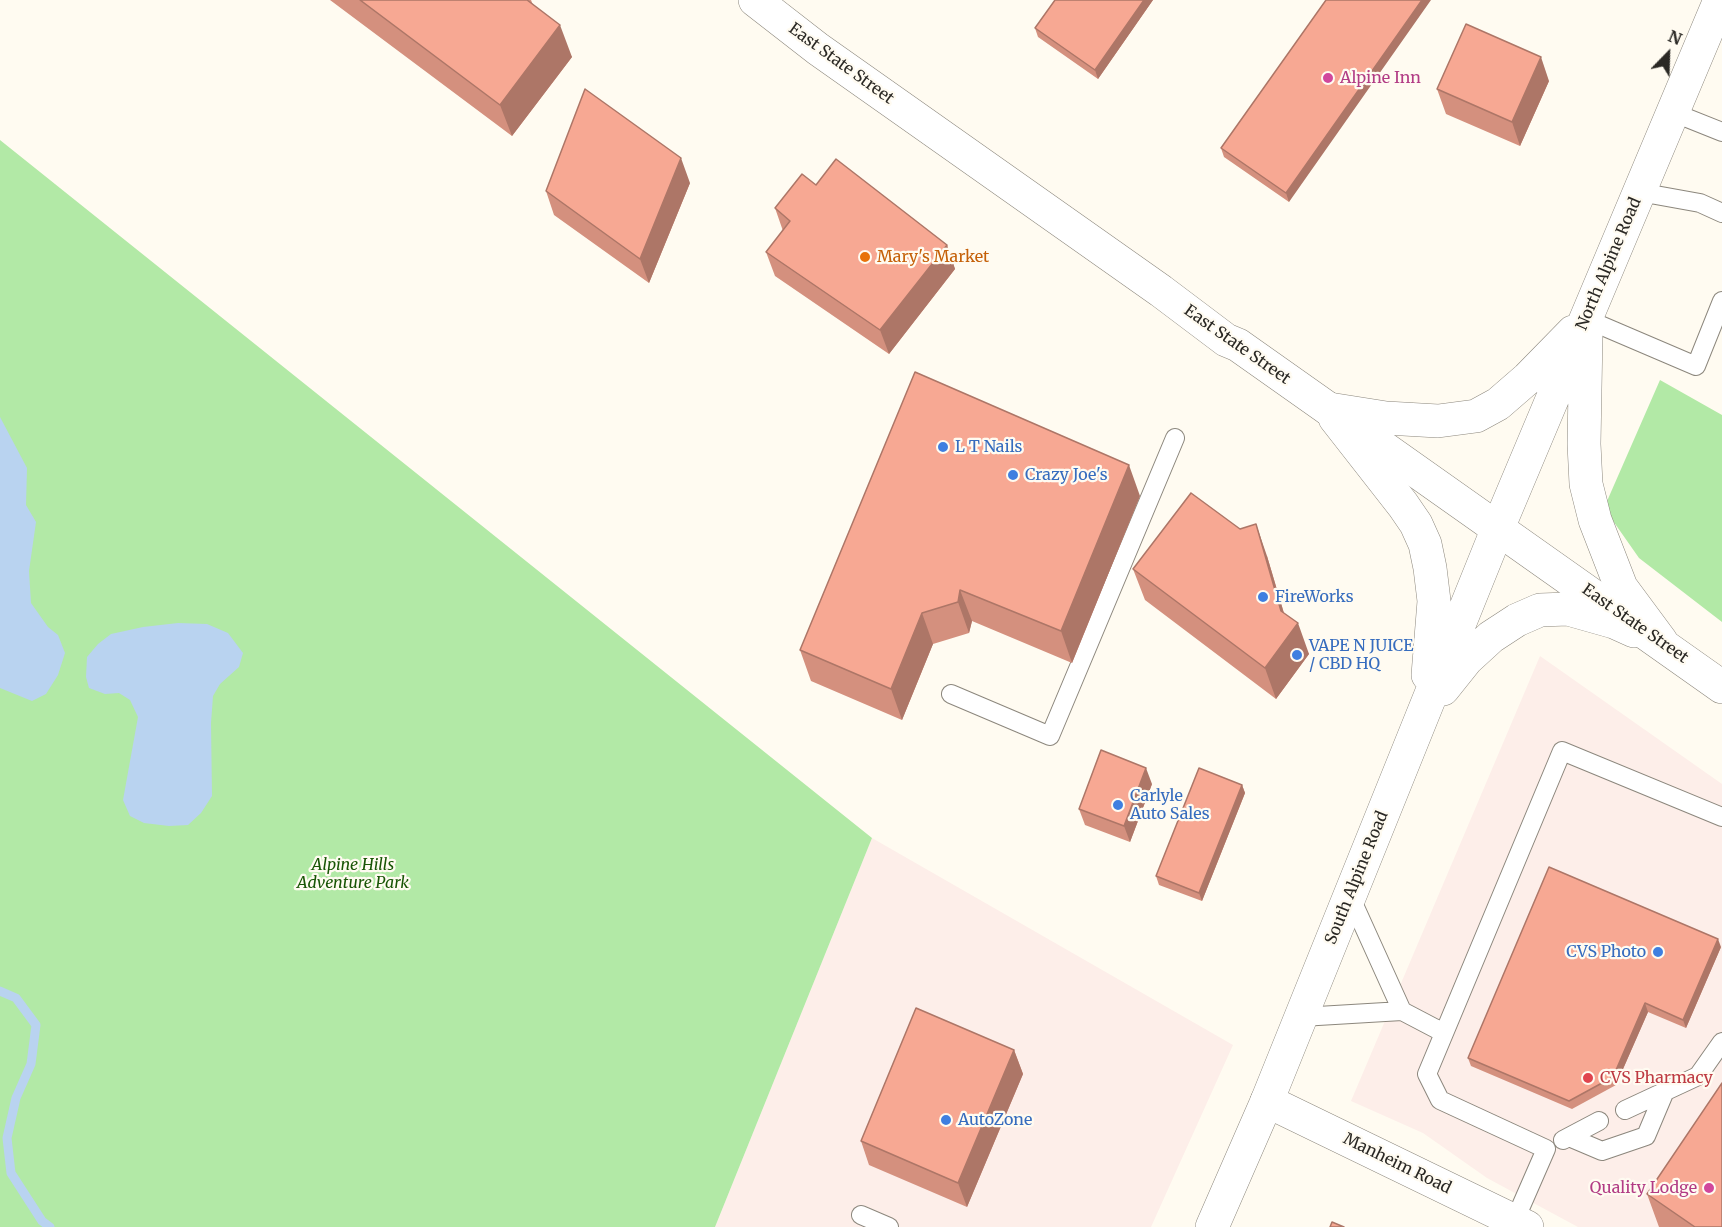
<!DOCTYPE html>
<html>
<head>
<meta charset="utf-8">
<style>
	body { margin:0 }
	#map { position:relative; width:1722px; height:1227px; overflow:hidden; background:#fffbf1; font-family:Merriweather,serif }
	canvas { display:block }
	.north { position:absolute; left:1638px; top:24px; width:60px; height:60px; -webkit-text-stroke:4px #fffbf1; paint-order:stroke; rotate:23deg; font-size:16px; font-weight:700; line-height:24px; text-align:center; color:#2a2824 }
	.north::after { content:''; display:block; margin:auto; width:21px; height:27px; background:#2a2824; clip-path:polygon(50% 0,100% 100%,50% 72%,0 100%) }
</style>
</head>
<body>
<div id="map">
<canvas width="1722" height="1227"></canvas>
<div class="north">N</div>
</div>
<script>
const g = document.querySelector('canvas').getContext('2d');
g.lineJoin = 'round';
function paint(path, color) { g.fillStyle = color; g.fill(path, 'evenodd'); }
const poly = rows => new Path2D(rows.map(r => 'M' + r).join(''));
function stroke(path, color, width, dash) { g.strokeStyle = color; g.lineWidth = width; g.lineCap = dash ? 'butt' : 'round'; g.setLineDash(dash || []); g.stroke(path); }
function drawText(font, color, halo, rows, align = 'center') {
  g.font = font + ' Merriweather,serif'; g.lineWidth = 4.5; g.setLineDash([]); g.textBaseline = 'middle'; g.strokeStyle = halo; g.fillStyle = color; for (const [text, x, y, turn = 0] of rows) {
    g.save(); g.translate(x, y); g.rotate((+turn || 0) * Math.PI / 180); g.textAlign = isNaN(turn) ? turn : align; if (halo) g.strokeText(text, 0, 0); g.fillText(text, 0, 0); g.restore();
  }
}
paint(poly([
	[1540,656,1722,784,1722,1227,1578,1227,1487,1178,1423,1133,1351,1101],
	[872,838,1233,1045,1151,1227,715,1227]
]), '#fdeee9');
paint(poly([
	[0,140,872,838,715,1227,0,1227],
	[1660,380,1722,415,1722,622,1639,558,1604,508]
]), '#b2e9a6');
paint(poly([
	[0,417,27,468,26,505,36,522,29,571,31,603,48,627,58,635,65,653,58,675,46,694,32,701,0,688],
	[178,623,207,624,228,633,243,653,239,667,220,684,213,696,211,723,212,796,201,813,188,825,169,826,144,823,130,816,123,800,138,717,130,700,119,693,105,694,89,688,86,677,87,657,98,644,111,634,143,627]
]), '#b9d3f0');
stroke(poly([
	[0,991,16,998,36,1025,31,1064,16,1098,7,1138,11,1173,42,1221,50,1227]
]), '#b9d3f0', 9);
const service = poly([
	[1672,112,1722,132],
	[1639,192,1700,203,1722,213],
	[1586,319,1696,366,1722,301],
	[951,694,1050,736,1175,438],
	[1402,1011,1444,1033],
	[1301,1017,1402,1011,1350,896],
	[1625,1110,1698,1076,1722,1042],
	[1569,1137,1602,1151,1646,1136,1665,1091],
	[1563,1140,1599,1121],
	[861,1215,889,1227],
	[1515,1220,1546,1149,1440,1100,1427,1074,1562,751,1722,817]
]);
const minor = poly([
	[1267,1101,1527,1227]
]);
const secondary = poly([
	[1586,334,1584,444,1586,484,1595,520,1621,587,1661,641],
	[1329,409,1386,418,1438,421,1476,416,1498,404,1528,378,1573,332],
	[1335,418,1403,505,1416,524,1425,544,1430,568,1434,601,1428,675],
	[1443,689,1467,659,1491,637,1517,620,1540,610,1568,609,1614,622,1634,631],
	[1212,1227,1267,1101,1498,528,1720,0]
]);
const primary = poly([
	[755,0,818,49,1161,291,1226,340,1238,345,1722,687]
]);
stroke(service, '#8c877d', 20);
stroke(minor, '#8c877d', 34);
stroke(secondary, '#8c877d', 34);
stroke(primary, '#8c877d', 34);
stroke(service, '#fff', 18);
stroke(minor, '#fff', 33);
stroke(secondary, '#fff', 33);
stroke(primary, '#fff', 33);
paint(poly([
	[330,0,531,0,533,5,572,57,512,136],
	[1055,0,1153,0,1098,79,1038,37,1035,28],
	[1326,0,1289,202,1224,157,1221,148],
	[1549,81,1520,146,1446,114,1437,89],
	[690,183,649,283,554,215,546,191],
	[816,185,947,245,955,269,889,354,775,276,766,252,783,231,775,208],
	[1140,496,1072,663,972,621,969,633,933,644,902,720,811,681,800,650],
	[1267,556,1284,613,1309,654,1276,699,1145,600,1133,569],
	[1152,784,1130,842,1085,825,1079,809],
	[1242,785,1245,793,1202,901,1159,885,1156,876],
	[1721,947,1686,1028,1648,1012,1616,1085,1572,1109,1471,1066,1468,1058],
	[1014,1050,1023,1074,967,1207,869,1165,861,1141],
	[1647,1194,1722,1227,1659,1227]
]), '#d4907e');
paint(poly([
	[1144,0,1153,0,1098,79,1095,70],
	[1422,0,1431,0,1289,202,1286,193],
	[560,25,572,57,512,136,500,105],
	[1541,57,1549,81,1520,146,1512,122],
	[681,158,690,183,649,283,640,259],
	[947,245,955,269,889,354,880,330],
	[1129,465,1140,496,1072,663,1061,631],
	[1256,524,1267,556,1290,634,1298,623,1309,654,1276,699,1265,668],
	[960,590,972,621,969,633,958,602],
	[922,613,933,644,902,720,891,689],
	[1146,768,1152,784,1130,842,1124,826],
	[1242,785,1245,793,1202,901,1199,893],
	[1718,939,1721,947,1686,1028,1683,1020],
	[1645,1003,1648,1012,1616,1085,1613,1077],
	[1014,1050,1023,1074,967,1207,958,1183]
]), '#ad7667');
const building = poly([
	[360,0,527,0,560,25,500,105,360,0],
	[1055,0,1144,0,1095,70,1035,28,1055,0],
	[1326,0,1422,0,1286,193,1221,148,1326,0],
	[1466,24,1541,57,1512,122,1437,89,1466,24],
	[585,89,681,158,640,259,546,191,585,89],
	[836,159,947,245,880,330,766,252,790,221,775,208,802,174,816,185,836,159],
	[915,372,1129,465,1061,631,960,590,958,602,922,613,891,689,800,650,915,372],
	[1191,493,1240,529,1256,524,1281,611,1298,623,1265,668,1133,569,1191,493],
	[1101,750,1146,768,1124,826,1079,809,1101,750],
	[1199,768,1242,785,1199,893,1156,876,1199,768],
	[1549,867,1718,939,1683,1020,1645,1003,1613,1077,1569,1101,1468,1058,1549,867],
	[916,1008,1014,1050,958,1183,861,1141,916,1008],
	[1722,1083,1722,1227,1695,1227,1647,1194,1722,1083],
	[1332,1222,1344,1227,1330,1227,1332,1222]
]);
paint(building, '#f7a893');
stroke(building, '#ad7667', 1.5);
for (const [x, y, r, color] of [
	[1328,78,6,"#d1479c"],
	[865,257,6,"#e8710a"],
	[943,447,6,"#3f7fe0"],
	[1013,475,6,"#3f7fe0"],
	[1263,597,6,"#3f7fe0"],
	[1297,655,6,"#3f7fe0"],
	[1118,805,6,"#3f7fe0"],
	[1658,952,6,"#3f7fe0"],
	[1588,1078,6,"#e0444e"],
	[946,1120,6,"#3f7fe0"],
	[1709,1188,6,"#d1479c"]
]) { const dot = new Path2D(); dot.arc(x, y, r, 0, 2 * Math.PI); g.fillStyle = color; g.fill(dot); stroke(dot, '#fffbf1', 2); }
drawText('16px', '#2a2824', '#fffbf1', [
	["East State Street",841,64,36],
	["North Alpine Road",1609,264,-67],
	["East State Street",1237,345,35],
	["East State Street",1635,624,35],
	["South Alpine Road",1357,878,-68],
	["Manheim Road",1397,1164,26]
]);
drawText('16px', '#b23c85', '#fffbf1', [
	["Alpine Inn",1340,78],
	["Quality Lodge",1697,1188,"right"]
], 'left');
drawText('16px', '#c56008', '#fffbf1', [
	["Mary's Market",877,257]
], 'left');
drawText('16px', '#366cbe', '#fffbf1', [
	["L T Nails",955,447],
	["Crazy Joe's",1025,475],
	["FireWorks",1275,597],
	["VAPE N JUICE",1309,646],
	["/ CBD HQ",1309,664],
	["Carlyle",1130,796],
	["Auto Sales",1130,814],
	["CVS Photo",1646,952,"right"],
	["AutoZone",958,1120]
], 'left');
drawText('italic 16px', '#185505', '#fffbf1', [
	["Alpine Hills",353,865],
	["Adventure Park",353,883]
]);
drawText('16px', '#be3a42', '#fffbf1', [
	["CVS Pharmacy",1600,1078]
], 'left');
</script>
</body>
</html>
